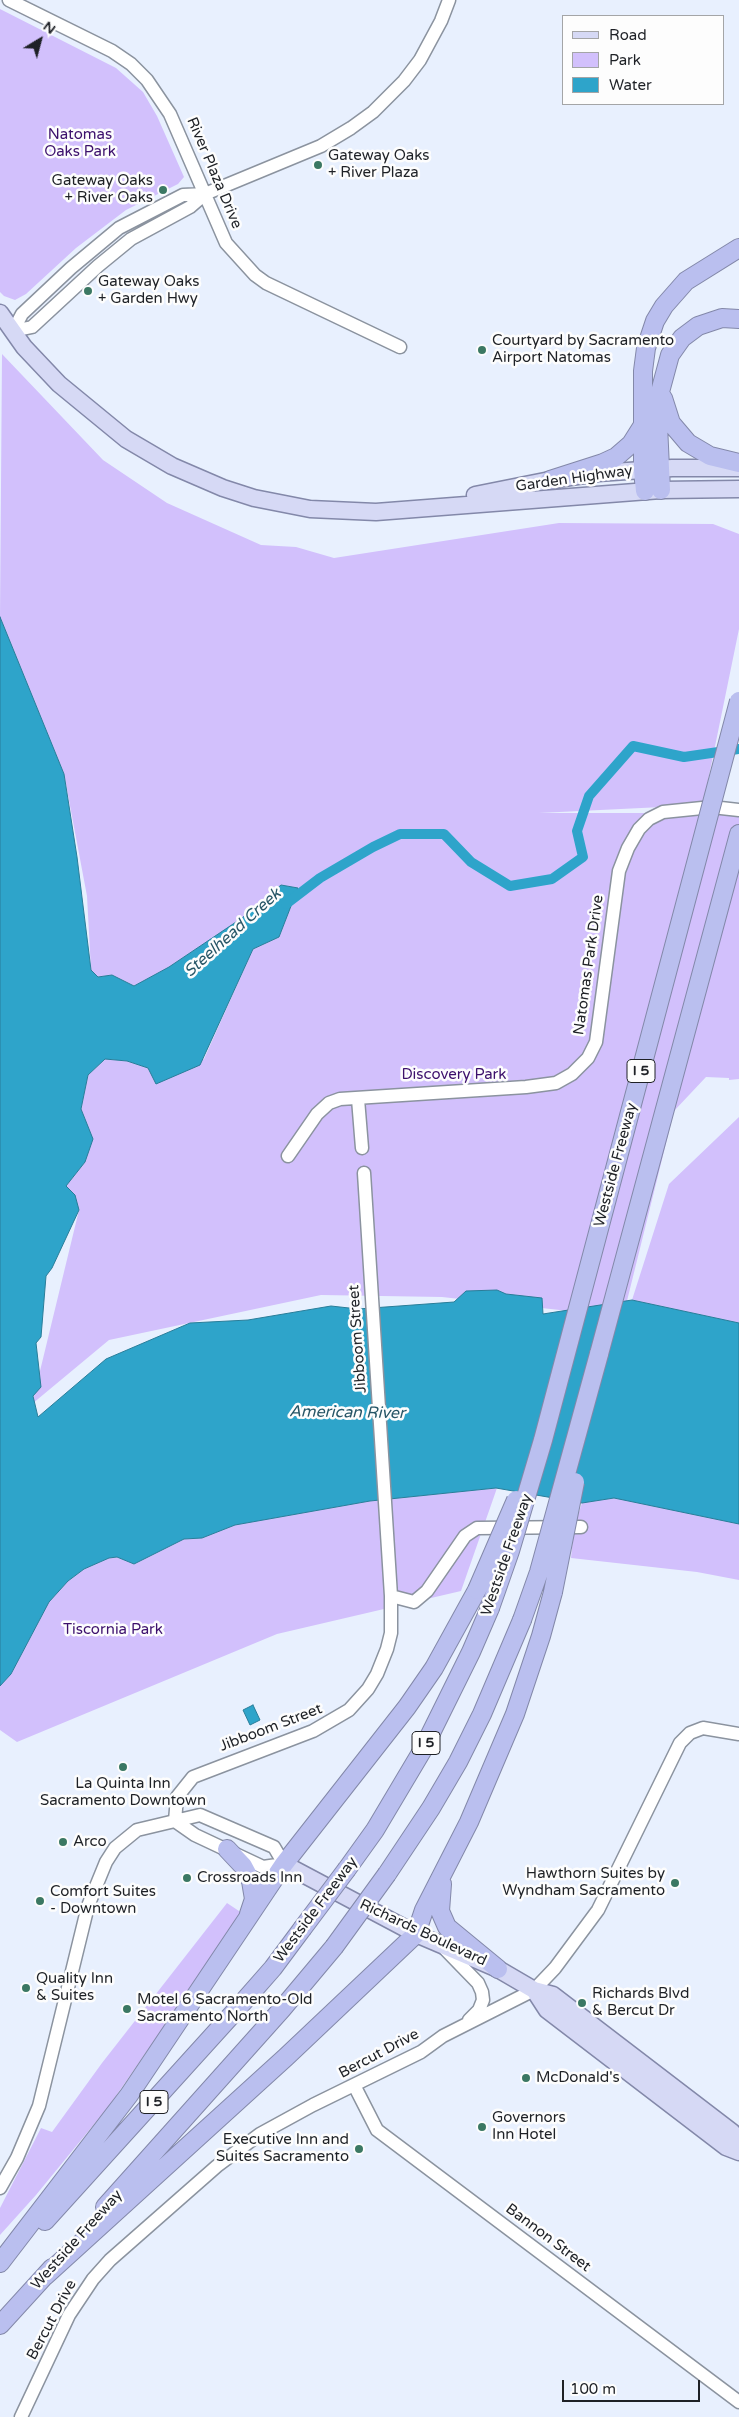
<!DOCTYPE html>
<html>
<head>
<meta charset="utf-8">
<style>
	body { margin:0 }
	#map { position:relative; width:739px; height:2417px; overflow:hidden; background:#e8f0fe; font-family:"Varela Round",sans-serif }
	canvas { display:block }
	.legend { position:absolute; left:562px; top:15px; width:162px; height:90px; box-sizing:border-box; background:#fdfdfd; border:1px solid #a4a5a7; margin:0; padding:6px 9px; list-style:none; font-size:15px; color:#1e2126 }
	.legend li { display:flex; align-items:center; gap:10px; height:25px }
	.legend b { width:25px; border:1px solid #a4a5a7 }
	.north { position:absolute; left:15px; top:15px; width:50px; height:50px; -webkit-text-stroke:4px #fdfdfd; paint-order:stroke; rotate:37deg; font-size:14px; font-weight:700; line-height:20px; text-align:center; color:#1e2126 }
	.north::after { content:''; display:block; margin:auto; width:18px; height:22px; background:#1e2126; clip-path:polygon(50% 0,100% 100%,50% 72%,0 100%) }
	.scale { position:absolute; left:562px; top:2380px; width:138px; height:22px; box-sizing:border-box; border:2px solid #1e2126; border-top:0; padding-left:6px; font-size:15px; line-height:18px; white-space:nowrap; color:#1e2126; -webkit-text-stroke:4px #fdfdfd; paint-order:stroke }
</style>
</head>
<body>
<div id="map">
<canvas width="739" height="2417"></canvas>
<ul class="legend">
<li><b style="height:6px;background:#d6d9f5"></b>Road</li>
<li><b style="height:14px;background:#d2c0fc"></b>Park</li>
<li><b style="height:14px;background:#2ea4ca"></b>Water</li>
</ul>
<div class="north">N</div>
<div class="scale">100 m</div>
</div>
<script>
const g = document.querySelector('canvas').getContext('2d');
g.lineJoin = 'round';
function paint(path, color) { g.fillStyle = color; g.fill(path, 'evenodd'); }
const poly = rows => new Path2D(rows.map(r => 'M' + r).join(''));
function stroke(path, color, width, dash) { g.strokeStyle = color; g.lineWidth = width; g.lineCap = dash ? 'butt' : 'round'; g.setLineDash(dash || []); g.stroke(path); }
function drawText(font, color, halo, rows, align = 'center') {
  g.font = font + ' "Varela Round",sans-serif'; g.lineWidth = 5; g.setLineDash([]); g.textBaseline = 'middle'; g.strokeStyle = halo; g.fillStyle = color; for (const [text, x, y, turn = 0] of rows) {
    g.save(); g.translate(x, y); g.rotate((+turn || 0) * Math.PI / 180); g.textAlign = isNaN(turn) ? turn : align; if (halo) g.strokeText(text, 0, 0); g.fillText(text, 0, 0); g.restore();
  }
}
paint(poly([
	[0,9,116,68,143,92,157,116,184,177,178,184,126,210,76,248,26,294,15,300,4,296,0,292],
	[2,354,103,460,167,503,261,545,296,547,334,558,559,523,713,524,739,534,739,629,703,805,539,813,739,813,739,1079,729,1080,729,1078,706,1077,674,1111,623,1317,442,1297,321,1295,109,1340,32,1404,79,1210,66,1186,85,1162,92,1139,81,1109,88,1075,105,1059,127,1061,148,1068,204,1059,253,949,279,937,298,888,281,885,242,918,169,967,134,986,112,975,98,977,91,970,87,896,64,774,0,617],
	[739,1117,739,1323,632,1300,669,1184],
	[497,1488,461,1591,277,1634,17,1742,0,1730,0,1686,11,1674,49,1602,68,1581,84,1569,109,1558,117,1557,134,1564,184,1539,202,1538,235,1525,370,1501],
	[614,1498,739,1524,739,1580,697,1572,571,1558,574,1527,582,1503],
	[227,1903,242,1913,109,2106,36,2195,0,2235,0,2208,41,2128,52,2132,102,2063]
]), '#d2c0fc');
const water = poly([
	[0,617,64,774,77,857,91,970,98,977,112,975,134,986,169,967,242,918,281,885,298,888,279,937,253,949,200,1065,156,1084,148,1068,127,1061,105,1059,88,1075,81,1109,93,1139,85,1162,66,1186,75,1195,79,1210,52,1268,46,1276,41,1337,36,1343,41,1387,33,1396,38,1417,106,1359,190,1323,248,1320,331,1306,358,1309,454,1302,466,1291,497,1290,506,1294,542,1298,543,1314,632,1300,739,1323,739,1524,614,1498,582,1503,496,1488,370,1501,235,1525,202,1538,184,1539,134,1564,117,1557,109,1558,84,1569,68,1581,49,1602,11,1674,0,1686,0,617],
	[253,1705,260,1720,250,1725,243,1710,253,1705]
]);
paint(water, '#2ea4ca');
stroke(water, '#297d99', 1);
stroke(poly([
	[286,904,320,878,373,847,400,834,444,834,471,862,510,886,552,879,583,857,577,831,589,796,633,746,684,757,739,749]
]), '#2ea4ca', 10);
const minor = poly([
	[9,0,112,51,131,64,147,80,170,114,226,243,255,275,266,283,400,347],
	[13,331,32,327,98,266,131,239,190,207,205,194,321,146,351,128,373,112,404,81,420,60,441,21,449,0],
	[13,331,22,314,71,268,119,228,183,195,205,194],
	[358,1099,362,1148],
	[288,1156,317,1114,329,1103,340,1099,526,1087,556,1083,572,1074,588,1058,596,1042,619,871,628,848,639,829,649,819,663,812,712,807,739,810],
	[391,1596,414,1602,427,1591,465,1536,477,1528,581,1527],
	[175,1821,177,1797,193,1777,313,1731,349,1710,368,1689,377,1674,387,1649,391,1633,391,1596,364,1173],
	[445,1949,478,1983,482,1992,483,2000,479,2010,469,2020],
	[354,2085,377,2130,739,2402],
	[0,2188,17,2158,39,2106,88,1906,106,1862,115,1848,137,1830,200,1815,274,1847,284,1864,263,1867,195,1835,175,1821],
	[21,2417,69,2315,93,2279,110,2260,217,2166,260,2134,313,2105,421,2052,443,2036,534,1990,555,1968,598,1910,680,1743,690,1733,703,1728,739,1734]
]);
const major = poly([
	[0,313,24,347,59,384,126,439,172,466,223,488,254,498,310,509,376,512,661,490,739,489],
	[475,495,550,480,598,473,672,468,739,468],
	[284,1864,416,1934,498,1969,534,1990,553,1995,732,2132,739,2149],
	[534,1990,547,2010,726,2147,739,2152]
]);
const highway = poly([
	[663,398,671,423,688,443,710,456,739,463],
	[550,480,603,463,616,457,631,444,643,425],
	[661,490,657,403,670,355,682,338,698,326,722,318,739,319],
	[645,491,643,470,643,371,646,348,655,321,664,306,686,281,739,248],
	[599,1354,739,834],
	[227,1849,243,1866,251,1881,254,1899,249,1914],
	[347,1869,375,1830,422,1751,471,1652,490,1608],
	[387,1874,431,1808,458,1762,482,1714,522,1620],
	[442,1884,440,1911,447,1927,498,1969],
	[105,2207,282,2009,334,1947],
	[45,2221,237,2009,273,1968,302,1929],
	[0,2263,129,2095,284,1864,407,1707,434,1668,477,1590],
	[45,2276,286,2057,416,1934,424,1910,469,1822,515,1714,541,1636,553,1592],
	[0,2325,52,2268]
]);
stroke(minor, '#8b939f', 15);
stroke(major, '#8388a9', 19);
stroke(highway, '#8388a9', 20);
stroke(minor, '#fff', 12);
stroke(major, '#d6d9f5', 16);
stroke(highway, '#babfef', 18);
const highwayBridge = poly([
	[477,1590,516,1500],
	[553,1592,575,1482],
	[490,1608,510,1551,543,1440,739,701],
	[522,1620,539,1572,599,1354],
	[302,1929,347,1869],
	[334,1947,387,1874]
]);
stroke(highwayBridge, '#8388a9', 20, []);
stroke(highwayBridge, '#babfef', 18);
for (const [x, y, r, color] of [
	[318,165,5,"#3b7863"],
	[163,190,5,"#3b7863"],
	[88,291,5,"#3b7863"],
	[482,350,5,"#3b7863"],
	[123,1767,5,"#3b7863"],
	[63,1842,5,"#3b7863"],
	[187,1878,5,"#3b7863"],
	[675,1883,5,"#3b7863"],
	[40,1901,5,"#3b7863"],
	[26,1988,5,"#3b7863"],
	[582,2003,5,"#3b7863"],
	[127,2009,5,"#3b7863"],
	[526,2078,5,"#3b7863"],
	[482,2127,5,"#3b7863"],
	[359,2149,5,"#3b7863"]
]) { const dot = new Path2D(); dot.arc(x, y, r, 0, 2 * Math.PI); g.fillStyle = color; g.fill(dot); stroke(dot, '#fdfdfd', 2); }
for (const [x, y, w] of [
	[641,1071,28],
	[426,1743,28],
	[154,2102,28]
]) { const box = new Path2D(); box.roundRect(x - w / 2, y - 11.5, w, 23, 4); g.fillStyle = '#fdfdfd'; g.fill(box); stroke(box, '#1e2126', 1); }
drawText('bold 14px', '#1e2126', null, [
	["I 5",641,1071],
	["I 5",426,1743],
	["I 5",154,2102]
]);
drawText('15px', '#3c106c', '#fdfdfd', [
	["Natomas",80,135],
	["Oaks Park",80,152],
	["Discovery Park",454,1075],
	["Tiscornia Park",113,1630]
]);
drawText('15px', '#1e2126', '#fdfdfd', [
	["Gateway Oaks",328,156],
	["+ River Plaza",328,173],
	["Gateway Oaks",153,181,"right"],
	["+ River Oaks",153,198,"right"],
	["Gateway Oaks",98,282],
	["+ Garden Hwy",98,299],
	["Courtyard by Sacramento",492,341],
	["Airport Natomas",492,358],
	["La Quinta Inn",123,1784,"center"],
	["Sacramento Downtown",123,1801,"center"],
	["Arco",73,1842],
	["Hawthorn Suites by",665,1874,"right"],
	["Wyndham Sacramento",665,1891,"right"],
	["Crossroads Inn",197,1878],
	["Comfort Suites",50,1892],
	["- Downtown",50,1909],
	["Quality Inn",36,1979],
	["& Suites",36,1996],
	["Richards Blvd",592,1994],
	["& Bercut Dr",592,2011],
	["Motel 6 Sacramento-Old",137,2000],
	["Sacramento North",137,2017],
	["McDonald's",536,2078],
	["Governors",492,2118],
	["Inn Hotel",492,2135],
	["Executive Inn and",349,2140,"right"],
	["Suites Sacramento",349,2157,"right"]
], 'left');
drawText('15px', '#1e2126', '#fdfdfd', [
	["River Plaza Drive",214,173,67],
	["Garden Highway",574,479,-8],
	["Natomas Park Drive",589,965,-82],
	["Westside Freeway",616,1165,-75],
	["Jibboom Street",358,1339,-94],
	["Westside Freeway",507,1555,-71],
	["Jibboom Street",271,1728,-21],
	["Westside Freeway",316,1910,-53],
	["Richards Boulevard",423,1933,25],
	["Bercut Drive",379,2054,-28],
	["Bannon Street",548,2238,37],
	["Westside Freeway",77,2240,-48],
	["Bercut Drive",52,2320,-62]
]);
drawText('italic 16px', '#275667', '#fdfdfd', [
	["Steelhead Creek",233,933,-42],
	["American River",347,1413,1]
]);
</script>
</body>
</html>
